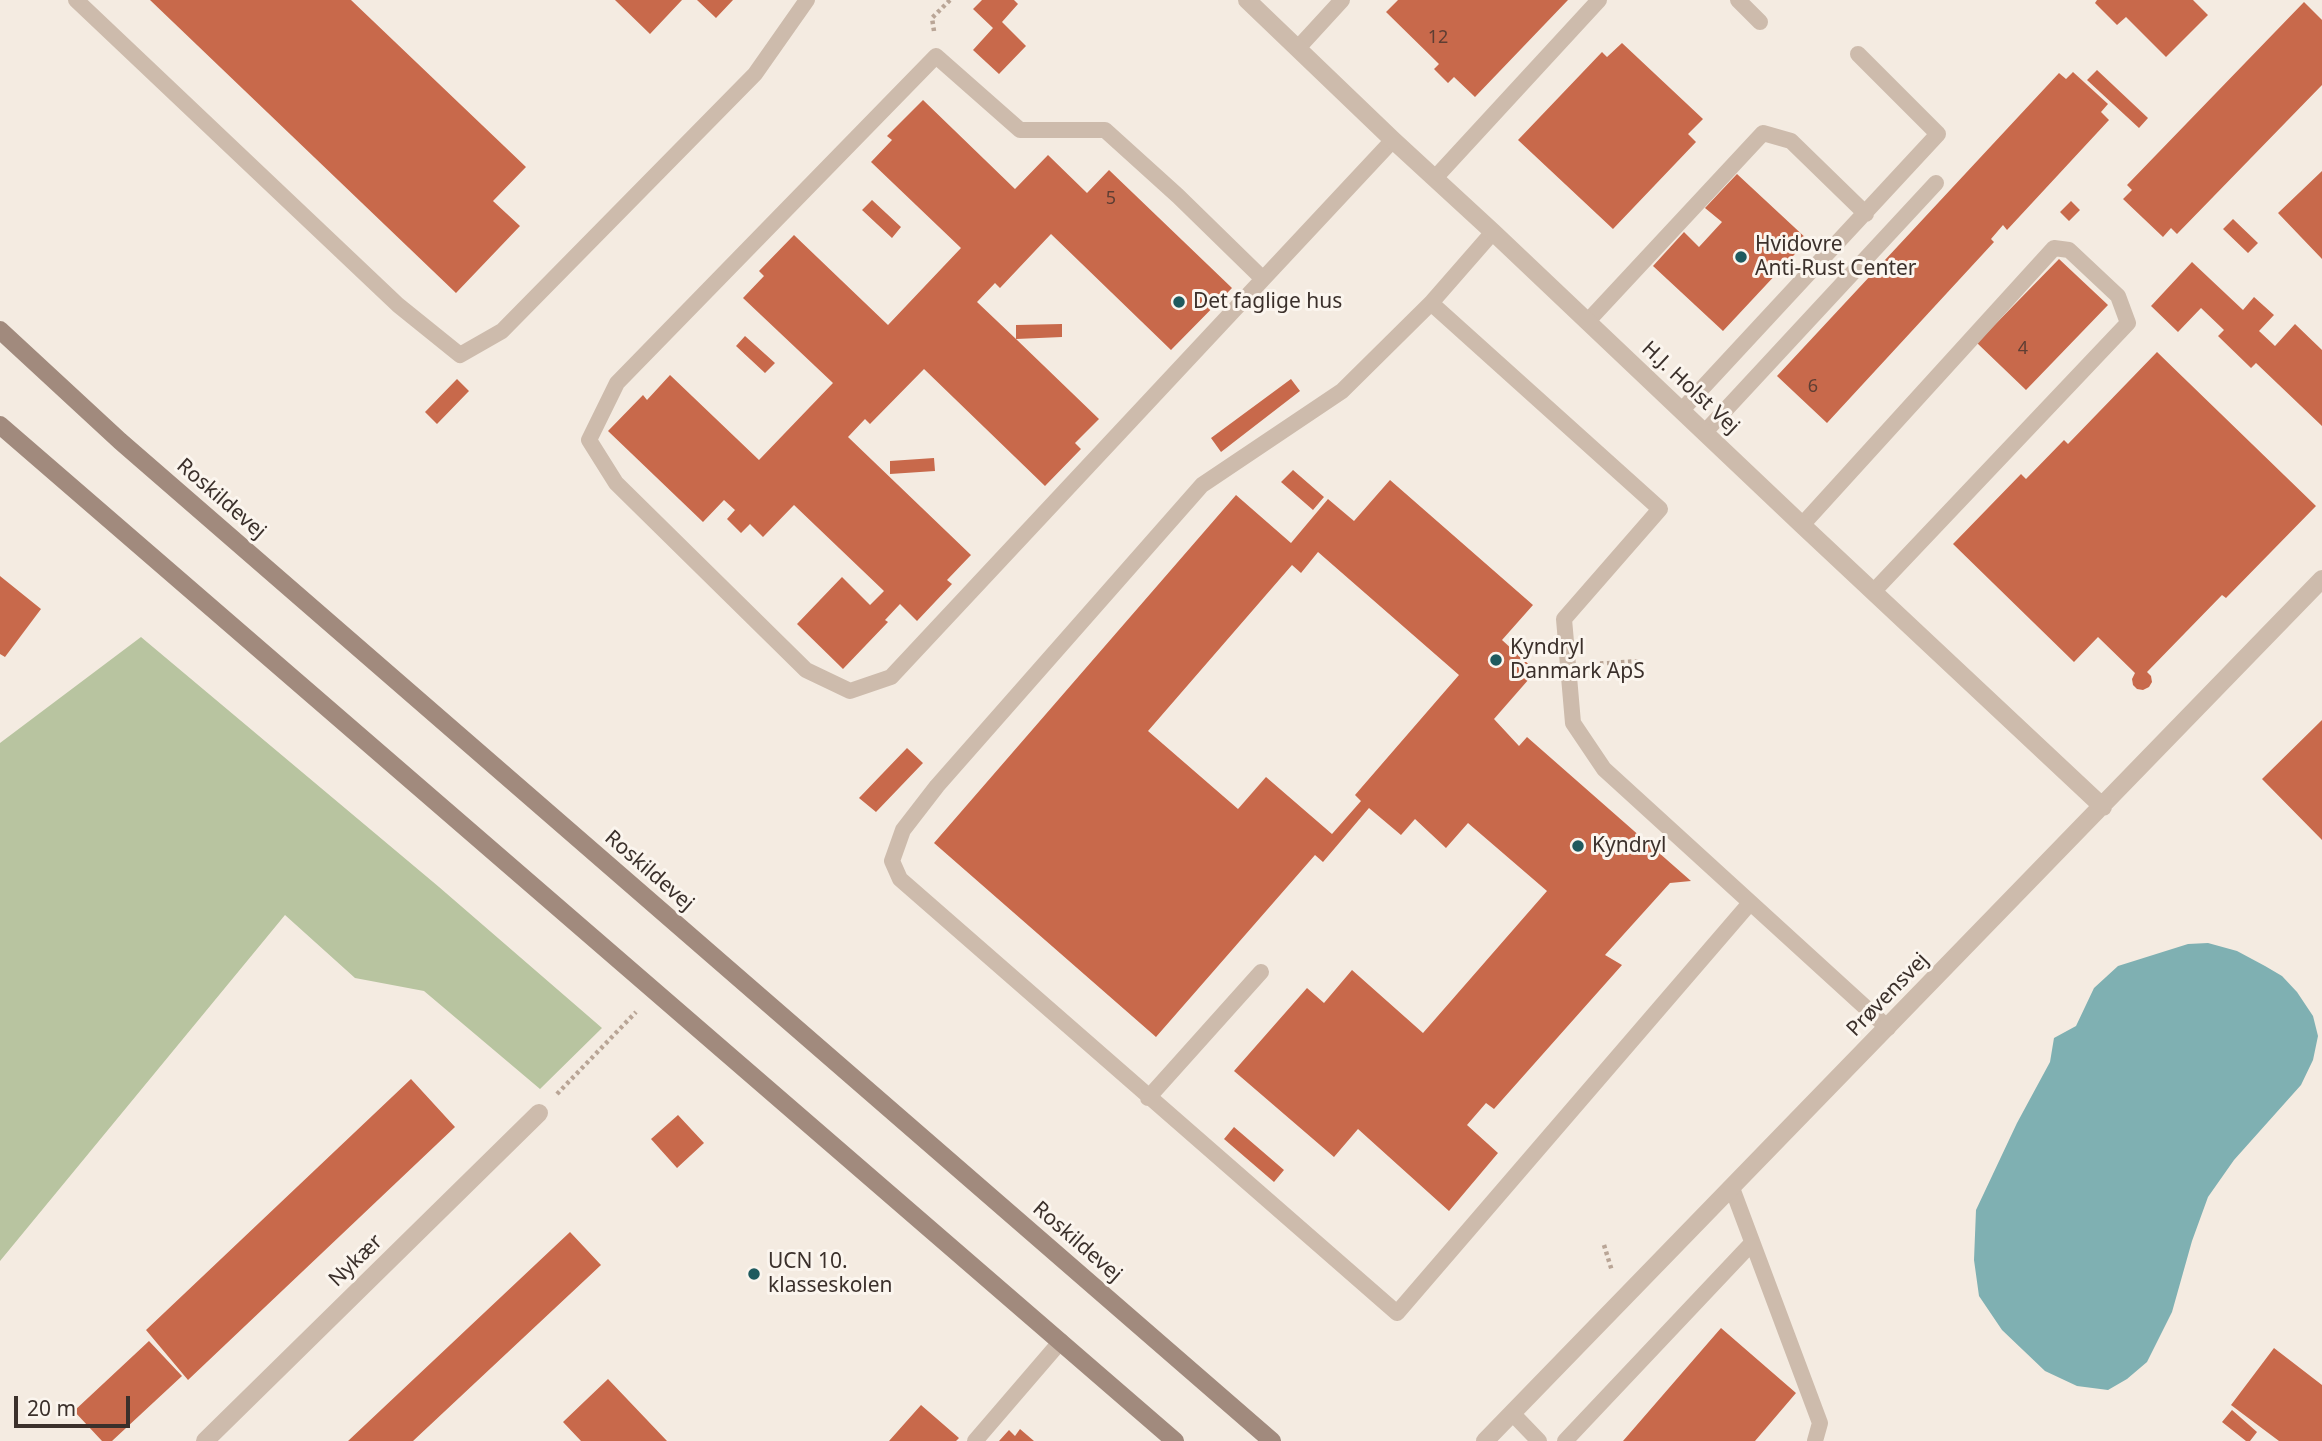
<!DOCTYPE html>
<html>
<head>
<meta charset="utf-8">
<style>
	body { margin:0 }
	#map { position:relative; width:2322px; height:1441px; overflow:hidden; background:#f4ebe1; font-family:"Noto Sans",sans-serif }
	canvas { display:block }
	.scale { position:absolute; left:14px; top:1396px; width:116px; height:32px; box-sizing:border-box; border:4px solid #3b302b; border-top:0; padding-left:9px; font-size:21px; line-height:24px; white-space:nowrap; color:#3b302b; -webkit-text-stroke:5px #fbf5ee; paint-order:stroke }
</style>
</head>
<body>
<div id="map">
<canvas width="2322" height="1441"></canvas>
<div class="scale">20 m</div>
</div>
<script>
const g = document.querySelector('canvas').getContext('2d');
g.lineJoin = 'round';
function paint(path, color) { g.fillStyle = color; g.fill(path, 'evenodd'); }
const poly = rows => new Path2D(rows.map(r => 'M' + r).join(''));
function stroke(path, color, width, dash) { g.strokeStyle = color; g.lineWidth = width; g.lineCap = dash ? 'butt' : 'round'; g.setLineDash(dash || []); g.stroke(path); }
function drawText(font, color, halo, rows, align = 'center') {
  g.font = font + ' "Noto Sans",sans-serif'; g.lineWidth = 6; g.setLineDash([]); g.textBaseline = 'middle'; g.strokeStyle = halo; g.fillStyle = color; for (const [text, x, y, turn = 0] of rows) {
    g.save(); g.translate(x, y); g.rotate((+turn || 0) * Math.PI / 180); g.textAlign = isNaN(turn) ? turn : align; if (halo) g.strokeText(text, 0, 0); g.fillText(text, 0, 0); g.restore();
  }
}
paint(poly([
	[141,637,439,887,602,1028,540,1089,424,991,355,978,285,915,0,1261,0,743]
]), '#b8c4a0');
paint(poly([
	[2208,943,2237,951,2265,966,2282,976,2297,992,2313,1016,2318,1036,2313,1060,2301,1085,2234,1160,2208,1197,2192,1241,2172,1312,2147,1362,2127,1379,2108,1390,2077,1386,2045,1371,2002,1330,1979,1296,1974,1260,1976,1210,2017,1123,2050,1062,2054,1038,2076,1026,2094,988,2118,966,2188,944]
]), '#7fb0b2');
paint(poly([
	[150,0,351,0,526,167,493,201,520,226,456,293],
	[615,0,682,0,650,34],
	[697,0,733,0,716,18],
	[982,0,1014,0,1018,4,1002,22,1026,46,999,74,973,50,993,28,973,9],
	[1398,0,1568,0,1475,97,1454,77,1448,83,1434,69,1439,64,1386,12],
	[2097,0,2193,0,2208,15,2166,57,2126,17,2117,25,2095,3],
	[2304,2,2322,20,2322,85,2177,234,2171,228,2163,237,2123,199,2132,190,2127,185],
	[1622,43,1703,119,1688,134,1696,142,1613,229,1518,140,1602,52,1607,57],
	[2097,70,2148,118,2139,128,2087,80],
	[2073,72,2108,104,2101,112,2109,120,2007,230,2003,225,1991,239,1994,242,1827,423,1777,376,2059,73,2066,79],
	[923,100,1015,189,1048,155,1087,193,1109,170,1232,288,1171,350,1051,234,1000,288,995,283,977,302,1016,339,1016,325,1062,324,1062,337,1016,339,1099,419,1075,443,1081,449,1045,486,924,369,870,424,865,419,848,437,971,555,947,580,952,584,917,621,900,604,885,620,888,622,843,669,797,624,842,577,870,605,884,591,794,505,763,537,750,524,741,533,727,519,735,510,724,500,703,522,608,431,643,395,647,400,670,375,759,460,833,383,743,298,764,276,759,271,794,235,888,325,961,248,871,162,892,140,887,136],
	[2322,171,2322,259,2278,213],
	[1737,174,1808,240,1723,331,1653,266,1684,232,1699,247,1722,222,1705,208],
	[872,200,901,227,892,238,862,210],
	[2071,201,2080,210,2069,221,2060,212],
	[2233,219,2258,243,2248,253,2223,229],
	[2059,259,2108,305,2026,390,1977,343],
	[2192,262,2243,310,2254,297,2274,315,2259,331,2275,346,2295,324,2322,350,2322,426,2256,363,2251,368,2218,336,2224,330,2201,308,2178,332,2151,306],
	[745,336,775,363,765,373,736,346],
	[2157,352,2316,506,2226,598,2222,595,2147,672,2151,676,2152,682,2149,687,2143,690,2137,689,2133,685,2132,679,2135,673,2098,637,2074,662,1953,544,2021,474,2026,479,2064,440,2068,444],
	[457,379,469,391,437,424,425,412],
	[1291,379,1300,391,1221,452,1211,438],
	[934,458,935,471,890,474,890,461],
	[1293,470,1324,497,1313,510,1281,482],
	[1390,480,1533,605,1502,640,1536,671,1494,719,1519,746,1527,737,1691,881,1670,883,1605,955,1622,965,1494,1109,1486,1103,1467,1125,1498,1153,1449,1211,1358,1129,1334,1157,1234,1071,1307,988,1324,1003,1352,970,1423,1033,1547,891,1468,823,1446,848,1415,819,1401,835,1369,808,1323,862,1315,855,1156,1037,934,843,1236,495,1291,543,1328,499,1354,521],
	[1318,552,1459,675,1355,795,1361,801,1332,834,1266,777,1238,809,1148,731,1292,565,1301,573],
	[0,576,41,609,5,657,0,654],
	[2322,720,2322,840,2262,779],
	[907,748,923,763,876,812,859,798],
	[411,1079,455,1127,188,1380,146,1330],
	[678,1115,704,1143,677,1168,651,1139],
	[1234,1127,1284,1170,1274,1182,1224,1139],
	[570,1232,601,1265,413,1441,348,1441],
	[1721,1328,1796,1393,1755,1441,1623,1441],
	[149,1341,182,1376,112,1441,102,1441,74,1411],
	[2274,1348,2322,1385,2322,1441,2279,1441,2231,1405],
	[608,1379,667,1441,581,1441,563,1422],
	[921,1405,959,1438,956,1441,889,1441],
	[2232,1410,2257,1432,2250,1441,2246,1441,2222,1422],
	[1020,1429,1034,1441,999,1441,1009,1430,1015,1436]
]), '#c8694b');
stroke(poly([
	[934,31,932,18,950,0],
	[1593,664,1641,661],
	[557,1094,636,1012],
	[1604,1245,1612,1271]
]), '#b9a596', 4.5, [3.5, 3.5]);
stroke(poly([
	[76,0,398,305,460,355,502,331,755,74,807,0],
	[1738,0,1760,22],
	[1298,48,1342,0],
	[1435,178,1599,0],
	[1493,232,1431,303,1342,391,1202,485,937,786,903,830,892,861,900,879,1397,1313,1750,903],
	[1263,279,1178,196,1105,130,1020,130,936,56,617,383,589,440,616,483,806,670,850,691,891,677,1393,140],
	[1431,303,1660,509,1564,619,1573,723,1604,769,1888,1028],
	[1587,322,1763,133,1791,141,1866,214],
	[1681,411,1938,134,1858,54],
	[1704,433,1936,183],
	[1802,525,2054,248,2069,250,2118,296,2128,323,1873,592],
	[1148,1098,1261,972],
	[1732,1188,1820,1423,1815,1441],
	[1512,1413,1539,1441],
	[975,1441,1061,1341],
	[1565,1441,1752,1243]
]), '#cdbbac', 16);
stroke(poly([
	[1247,0,1393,140,1493,232,1802,525,2103,807],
	[205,1441,539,1113],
	[1485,1441,2322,579]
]), '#cdbbac', 18);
stroke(poly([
	[0,330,120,441,1272,1441],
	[0,425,1175,1441]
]), '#a18a7d', 18);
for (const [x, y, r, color] of [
	[1741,257,7,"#1f5a5e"],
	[1179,302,7,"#1f5a5e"],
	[1496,660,7,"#1f5a5e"],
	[1578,846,7,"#1f5a5e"],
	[754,1274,7,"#1f5a5e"]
]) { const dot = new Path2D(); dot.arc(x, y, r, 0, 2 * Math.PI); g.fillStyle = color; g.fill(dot); stroke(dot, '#fbf5ee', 2.5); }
drawText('18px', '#5e3e33', null, [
	["12",1438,38],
	["5",1111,199],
	["4",2023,349],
	["6",1813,387]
]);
drawText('21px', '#3b302b', '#fbf5ee', [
	["Hvidovre",1755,245],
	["Anti-Rust Center",1755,269],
	["Det faglige hus",1193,302],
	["Kyndryl",1510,648],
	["Danmark ApS",1510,672],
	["Kyndryl",1592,846],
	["UCN 10.",768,1262],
	["klasseskolen",768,1286]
], 'left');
drawText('21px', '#3b302b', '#fbf5ee', [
	["H.J. Holst Vej",1690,388,43],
	["Roskildevej",221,499,41],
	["Roskildevej",649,871,41],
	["Prøvensvej",1888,995,-46],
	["Roskildevej",1077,1242,41],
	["Nykær",356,1261,-44]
]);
</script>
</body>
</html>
